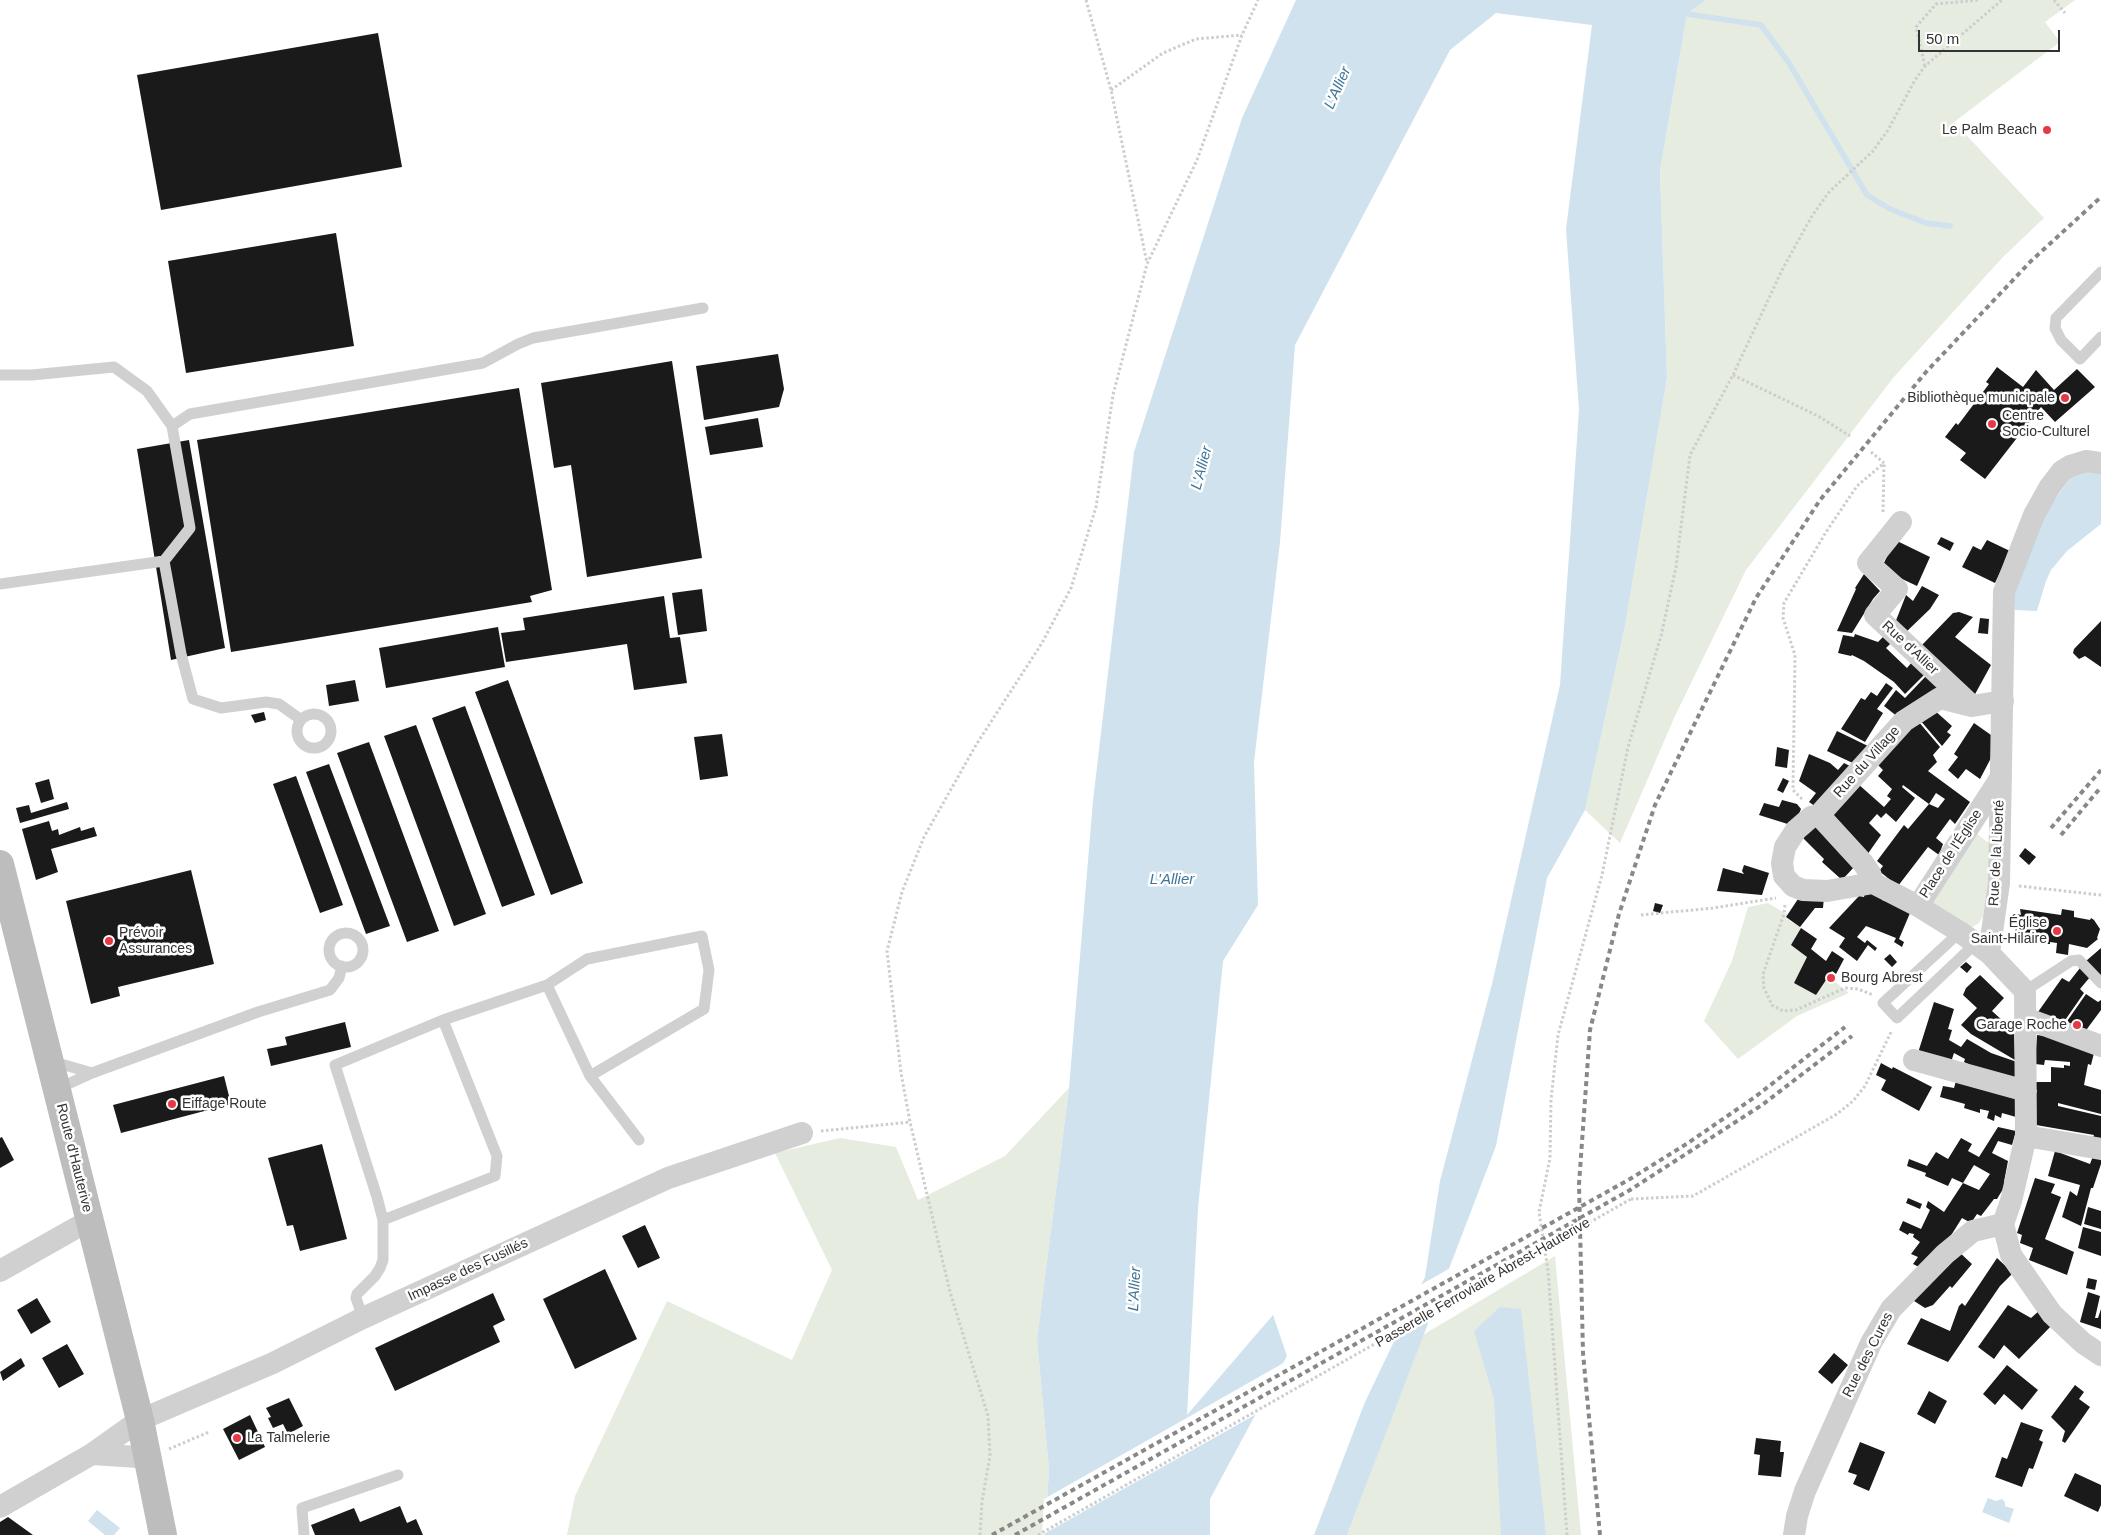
<!DOCTYPE html>
<html>
<head>
<meta charset="utf-8">
<style>
	body { margin:0 }
	#map { position:relative; width:2101px; height:1535px; overflow:hidden; background:#fff; font-family:Arial,sans-serif }
	canvas { display:block }
	.scale { position:absolute; left:1918px; top:30px; width:142px; height:22px; box-sizing:border-box; border:2px solid #333; border-top:0; padding-left:6px; font-size:15px; line-height:18px; white-space:nowrap; color:#333; -webkit-text-stroke:4px #fff; paint-order:stroke }
</style>
</head>
<body>
<div id="map">
<canvas width="2101" height="1535"></canvas>
<div class="scale">50 m</div>
</div>
<script>
const g = document.querySelector('canvas').getContext('2d');
g.lineJoin = 'round';
function paint(path, color) { g.fillStyle = color; g.fill(path, 'evenodd'); }
const poly = rows => new Path2D(rows.map(r => 'M' + r).join(''));
function stroke(path, color, width, dash) { g.strokeStyle = color; g.lineWidth = width; g.lineCap = dash ? 'butt' : 'round'; g.setLineDash(dash || []); g.stroke(path); }
function drawText(font, color, halo, rows, align = 'center') {
  g.font = font + ' Arial,sans-serif'; g.lineWidth = 5; g.setLineDash([]); g.textBaseline = 'middle'; g.strokeStyle = halo; g.fillStyle = color; for (const [text, x, y, turn = 0] of rows) {
    g.save(); g.translate(x, y); g.rotate((+turn || 0) * Math.PI / 180); g.textAlign = isNaN(turn) ? turn : align; if (halo) g.strokeText(text, 0, 0); g.fillText(text, 0, 0); g.restore();
  }
}
paint(poly([
	[1706,0,2075,0,2045,22,2060,42,1954,122,2044,218,2003,257,1893,378,1746,570,1675,716,1620,843,1585,810,1625,626,1667,378,1660,171,1687,14],
	[1977,834,1990,844,1990,876,1983,916,1978,924,1972,927,1932,902],
	[1768,903,1788,915,1786,918,1801,928,1792,945,1807,957,1794,983,1816,995,1826,980,1831,982,1834,981,1849,993,1797,1016,1738,1059,1704,1021,1732,961,1748,907],
	[1069,1088,1037,1340,1049,1469,1045,1535,567,1535,575,1496,667,1301,792,1360,832,1270,775,1153,840,1138,896,1147,918,1200,1005,1156],
	[1555,1256,1581,1535,1347,1535,1423,1335]
]), '#e6ecdf');
paint(poly([
	[1296,0,1706,0,1687,14,1660,171,1667,378,1625,626,1585,810,1547,878,1496,1146,1347,1535,1314,1535,1365,1402,1425,1277,1440,1181,1492,984,1560,685,1579,410,1566,229,1592,25,1496,13,1450,50,1295,345,1280,542,1254,762,1258,905,1223,961,1198,1208,1187,1415,1273,1315,1287,1356,1210,1499,1210,1535,1045,1535,1049,1469,1037,1340,1069,1088,1093,801,1134,452,1242,118],
	[2101,470,2101,524,2067,551,2051,570,2046,581,2037,611,2015,610,2013,588,2029,534,2076,471],
	[1500,1307,1521,1309,1546,1535,1501,1535,1494,1399,1474,1331],
	[1988,1498,1996,1501,2002,1499,2005,1502,2005,1506,2014,1509,2009,1523,1982,1512],
	[97,1510,120,1528,114,1535,105,1535,88,1521]
]), '#cfe2ee');
paint(poly([
	[1452,1267,1434,1313,1394,1336,1417,1287],
	[1287,1361,1260,1412,1042,1535,1044,1499]
]), '#fff');
stroke(poly([
	[1687,14,1761,25,1789,63,1867,195,1890,209,1926,223,1950,226]
]), '#cfe2ee', 5.5);
paint(poly([
	[378,33,402,167,161,210,137,75],
	[336,233,354,346,186,373,168,261],
	[778,354,784,389,779,407,704,420,696,366],
	[672,361,702,558,587,577,571,465,554,468,541,383],
	[1997,367,2023,387,2036,370,2054,390,2077,369,2095,387,2055,422,2041,407,1985,479,1960,460,1966,453,1945,437,1956,423,1958,425,1989,384,1986,382],
	[519,388,552,590,530,596,532,602,231,652,197,440],
	[758,418,763,447,710,455,705,427],
	[189,440,225,648,171,660,137,449],
	[1941,537,1954,543,1950,551,1937,544],
	[1895,540,1930,557,1917,586,1881,569],
	[1987,540,2010,551,1995,583,1962,567,1973,546,1981,550],
	[1864,574,1880,591,1873,599,1852,633,1837,631,1856,589,1855,588],
	[1922,586,1939,595,1930,609,1904,634,1895,623,1906,595,1913,601],
	[702,589,707,631,678,635,672,593],
	[664,596,670,638,680,637,687,683,634,690,627,644,506,662,501,633,525,630,523,618],
	[1959,612,1973,617,1955,637,1991,665,1974,696,1922,645,1953,613],
	[1980,618,1989,619,1988,634,1978,633],
	[2101,621,2101,667,2085,656,2079,659,2073,653,2074,649],
	[498,627,505,667,386,688,379,648],
	[1855,634,1878,642,1886,634,1893,641,1886,648,1907,668,1912,662,1925,674,1905,694,1894,682,1864,661,1852,655,1851,656,1838,653,1843,635,1854,637],
	[1926,676,1940,689,1898,717,1884,706,1896,690,1905,698],
	[355,680,359,701,329,706,326,685],
	[508,680,583,883,551,895,475,692],
	[1886,683,1893,688,1877,709,1883,713,1865,742,1841,729,1861,698,1865,700,1871,692,1877,696],
	[465,706,535,895,502,907,432,718],
	[1933,709,1952,726,1947,732,1951,735,1942,746,1920,720],
	[264,712,266,720,255,723,251,715],
	[1918,721,1940,747,1933,755,1937,762,1928,771,1970,802,1955,824,1950,819,1936,838,1943,844,1939,855,1928,847,1898,886,1879,871,1883,866,1877,861,1904,825,1908,829,1929,804,1938,808,1945,799,1936,793,1929,804,1903,785,1902,787,1915,798,1896,822,1886,813,1881,818,1877,814,1869,823,1881,835,1867,855,1828,815,1857,783,1884,807,1891,799,1887,796,1892,789,1878,776,1883,770,1876,763],
	[1974,723,1991,735,1991,758,1980,779,1966,769,1958,779,1948,770,1958,757,1954,754],
	[416,725,486,914,454,926,384,736],
	[1837,731,1868,746,1857,765,1827,751],
	[722,734,728,776,700,780,694,737],
	[369,742,439,931,407,942,337,753],
	[1777,747,1789,750,1787,768,1775,766],
	[1809,754,1830,763,1838,770,1844,763,1854,768,1819,809,1809,802,1816,793,1799,781],
	[329,764,390,926,366,934,306,772],
	[296,776,343,905,320,913,273,784],
	[1783,778,1789,781,1783,793,1777,790],
	[49,779,54,799,41,803,35,783],
	[1782,800,1797,804,1801,809,1794,826,1759,815,1764,803,1779,807],
	[67,802,69,809,20,823,16,808,29,805,31,813],
	[49,821,52,831,58,829,59,835,80,827,81,831,94,827,97,836,51,849,58,872,36,880,22,829],
	[1818,824,1855,866,1842,880,1822,862,1824,859,1802,837],
	[2025,848,2036,857,2029,865,2019,856],
	[1744,865,1769,873,1762,895,1717,891,1723,868,1744,874,1742,871],
	[191,870,214,964,118,987,120,996,91,1004,66,901],
	[1865,892,1883,896,1882,900,1897,905,1910,913,1899,939,1904,942,1902,947,1894,942,1896,938,1866,926,1857,937,1865,943,1867,940,1877,948,1875,951,1868,945,1857,961,1839,947,1845,938,1829,928,1859,896,1864,897],
	[1824,897,1823,908,1815,908,1800,927,1786,917,1798,899],
	[1655,903,1663,905,1660,913,1653,911],
	[2020,909,2061,915,2062,909,2074,911,2074,917,2090,920,2091,918,2094,920,2100,929,2097,938,2098,939,2087,948,2069,944,2068,955,2056,953,2057,943,2050,942,2050,944,2047,944,2047,942,2020,940,2017,939,2018,933,2015,932,2018,918,2016,917,2017,914,2021,915],
	[1801,928,1817,939,1811,949,1826,961,1832,951,1844,959,1836,974,1832,971,1816,995,1794,983,1807,957,1791,945],
	[2101,948,2101,976,2086,961],
	[1890,954,1897,962,1892,967,1884,959],
	[1966,962,1972,967,1967,973,1960,967],
	[2080,968,2090,977,2080,989,2084,993,2061,1026,2038,1012,2062,978,2069,982],
	[1980,975,2004,998,1992,1011,2014,1031,2015,1060,1971,1034,1961,1025,1977,1008,1963,995,1966,988],
	[2086,994,2098,1002,2101,1000,2101,1010,2084,1033,2063,1027],
	[1934,1002,1954,1009,1948,1029,1952,1030,1949,1040,1961,1047,1967,1039,1991,1053,2017,1062,2017,1082,1984,1072,1964,1062,1965,1059,1954,1053,1950,1065,1917,1056],
	[345,1022,351,1047,271,1066,267,1049,287,1045,285,1037],
	[2037,1035,2051,1037,2094,1053,2091,1065,2088,1064,2084,1085,2101,1090,2101,1114,2058,1103,2058,1106,2101,1116,2101,1142,2092,1141,2094,1135,2036,1125,2035,1082,2051,1082,2051,1067,2064,1068,2064,1065,2070,1066,2070,1062,2045,1060,2044,1065,2035,1064],
	[1881,1063,1892,1069,1893,1067,1932,1087,1919,1111,1881,1090,1886,1080,1876,1075],
	[224,1076,231,1104,121,1133,113,1105],
	[1956,1081,2017,1093,2016,1117,2002,1113,2001,1118,1995,1115,1994,1121,1987,1118,1989,1111,1980,1109,1980,1113,1964,1108,1965,1104,1940,1097,1943,1086,1954,1088],
	[1998,1127,2016,1131,2012,1145,1998,1141,1992,1153,2008,1161,2004,1182,2006,1184,1997,1199,1994,1199,1981,1216,1977,1214,1971,1223,1962,1218,1945,1245,1921,1268,1913,1264,1918,1257,1911,1254,1920,1242,1913,1237,1914,1234,1909,1233,1908,1235,1899,1230,1903,1221,1921,1229,1930,1210,1926,1207,1928,1201,1944,1212,1963,1183,1979,1190,1990,1174,1974,1165,1963,1183,1952,1178,1948,1186,1925,1176,1926,1173,1907,1166,1909,1159,1927,1166,1936,1152,1948,1159,1961,1138,1972,1144,1968,1151,1979,1157],
	[2,1137,14,1160,0,1168,0,1138],
	[322,1144,347,1239,300,1251,293,1225,287,1226,268,1158],
	[2055,1151,2090,1164,2093,1156,2101,1158,2101,1164,2093,1188,2091,1188,2081,1226,2062,1217,2070,1191,2077,1196,2080,1185,2048,1176],
	[2035,1178,2055,1184,2051,1193,2061,1197,2045,1239,2074,1252,2067,1275,2029,1260,2033,1248,2020,1243,2022,1235,2017,1233],
	[1908,1198,1922,1204,1920,1209,1906,1203],
	[2088,1207,2101,1211,2101,1229,2084,1224],
	[645,1225,660,1258,638,1268,622,1236],
	[2083,1227,2101,1232,2101,1256,2078,1248],
	[1958,1251,1972,1264,1952,1288,1950,1286,1933,1305,1925,1308,1911,1299],
	[1997,1258,2013,1273,2000,1286,1948,1362,1907,1344,1921,1318,1950,1331,1959,1306,1962,1303,1965,1306],
	[605,1269,637,1339,575,1369,543,1299],
	[2088,1278,2097,1280,2095,1290,2086,1288],
	[2088,1292,2100,1296,2095,1318,2098,1318,2101,1309,2101,1329,2080,1322],
	[493,1293,505,1320,493,1326,500,1342,395,1391,375,1348],
	[37,1298,51,1322,31,1334,17,1310],
	[2008,1305,2031,1318,2040,1310,2053,1324,2019,1359,2004,1345,1994,1359,1978,1347],
	[67,1344,84,1374,59,1388,42,1358],
	[1834,1353,1848,1365,1832,1384,1818,1372],
	[21,1358,25,1366,3,1381,0,1372],
	[2007,1365,2038,1390,2022,1410,2004,1394,1995,1405,1983,1394],
	[2075,1385,2084,1392,2079,1399,2090,1407,2065,1443,2062,1441,2065,1431,2051,1417],
	[1929,1391,1947,1401,1935,1424,1917,1414],
	[289,1398,303,1426,288,1434,283,1424,273,1428,268,1418,271,1417,266,1408],
	[250,1415,265,1447,239,1460,223,1429],
	[2021,1422,2043,1430,2039,1440,2043,1442,2033,1469,2029,1468,2022,1487,1995,1477,2002,1457,2007,1459],
	[1756,1438,1781,1441,1780,1452,1784,1452,1781,1477,1758,1475,1760,1455,1754,1454],
	[1860,1442,1885,1452,1869,1491,1853,1484,1857,1475,1848,1472],
	[2075,1473,2101,1485,2101,1505,2098,1512,2064,1496],
	[400,1506,407,1523,416,1519,423,1535,315,1535,311,1525,354,1508,360,1522],
	[8,1517,33,1535,0,1535,0,1522]
]), '#1a1a1a');
stroke(poly([
	[1086,0,1111,90,1147,263],
	[2054,0,2065,13],
	[1925,66,1916,27,1936,4,1978,0],
	[1111,90,1163,53,1196,39,1242,35],
	[1733,375,1818,416,1850,436],
	[1871,452,1884,463],
	[1883,512,1884,463],
	[1802,799,1793,790,1795,655,1783,618,1784,603,1826,532,1857,486,1884,463],
	[2019,886,2101,895],
	[1785,905,1784,914,1763,974,1764,988,1772,1005,1783,1011,1796,1010,1845,988,1858,989,1873,995],
	[1641,915,1713,908,1776,898],
	[821,1131,910,1122],
	[1631,1199,1693,1196,1837,1114,1853,1101,1865,1086,1892,1030],
	[169,1449,209,1432],
	[980,1535,982,1501,990,1456,988,1416,950,1292,910,1122,901,1073,887,951,902,892,924,837,976,745,1042,643,1071,588,1096,507,1113,395,1147,264,1197,160,1242,35,1258,0],
	[1038,1535,1302,1385],
	[1567,1535,1548,1270,1539,1212,1550,1158,1551,1100,1558,1035,1602,875,1628,747,1661,636,1676,567,1690,455,1733,375,1783,268,1812,216,1829,192,1873,151,1888,130,1915,80,1925,66,2002,0]
]), '#cdcdcd', 3, [2.5, 2.5]);
stroke(poly([
	[2101,272,2056,318,2055,328,2061,340,2080,359,2101,337],
	[0,375,32,375,114,367,147,391,172,426,190,414,483,363,518,344,533,338,703,308],
	[164,561,181,654,193,699,221,708,266,702,279,704,300,719],
	[0,584,164,561,190,528,172,426],
	'297 731a17 17 0 1 1 34 0a17 17 0 1 1-34 0Z',
	[1960,932,1883,1003,1897,1018,1976,943],
	'329 950a17 17 0 1 1 34 0a17 17 0 1 1-34 0Z',
	[547,985,587,959,702,936,709,970,704,1009,590,1076],
	[2025,991,2071,961,2079,960,2101,983],
	[443,1020,497,1156,495,1176,383,1220,377,1197,335,1065,443,1020,547,985,590,1076,639,1140],
	[51,1061,92,1073],
	[57,1089,92,1073,258,1012,330,990,339,978,342,966],
	[363,1318,356,1298,357,1294,375,1276,380,1268,383,1260,383,1220],
	[304,1535,302,1508,398,1475]
]), '#d0d0d0', 11);
stroke(poly([
	[1901,522,1868,563,1897,589,1875,615,1971,705],
	[2003,701,1972,706,1940,698,1904,721,1819,815,1811,817,1796,830,1785,847,1782,863,1784,876,1793,886,1803,890,1827,891,1873,883,1918,906,1960,932,1989,953,2025,991,2026,1136,2011,1201,2003,1224,2011,1255,2052,1314,2083,1343,2101,1355],
	[1819,815,1863,863,1870,873,1873,883],
	[1918,906,2001,777],
	[1989,953,1999,883,2004,592,2034,515,2049,488,2062,471,2070,466,2086,461,2101,463],
	[2025,1018,2101,1046],
	[1914,1060,2026,1091],
	[2026,1136,2101,1149],
	[0,1271,90,1220],
	[92,1454,138,1457,148,1455],
	[0,1507,92,1454,140,1420,273,1363,363,1318,668,1178,802,1133],
	[1794,1535,1797,1516,1805,1491,1871,1343,1891,1309,1945,1254,1973,1231,2003,1224]
]), '#d0d0d0', 22);
stroke(poly([
	[0,864,140,1420,163,1535]
]), '#bdbdbd', 28);
stroke(poly([
	[2051,828,2101,770],
	[2061,835,2101,787],
	[992,1535,1630,1179,1688,1143,1755,1097,1845,1027],
	[1015,1535,1630,1190,1762,1105,1852,1036],
	[1600,1535,1583,1353,1579,1184,1590,1030,1619,914,1655,805,1756,598,1820,500,1926,372,2031,261,2101,197]
]), '#888', 4, [5, 4]);
stroke(poly([
	[1302,1385,1631,1199]
]), '#cdcdcd', 3, [2.5, 2.5]);
for (const [x, y, r, color] of [
	[2047,130,5,"#e63946"],
	[2065,398,5,"#e63946"],
	[1992,424,5,"#e63946"],
	[2057,931,5,"#e63946"],
	[109,941,5,"#e63946"],
	[1831,978,5,"#e63946"],
	[2077,1025,5,"#e63946"],
	[172,1104,5,"#e63946"],
	[237,1438,5,"#e63946"]
]) { const dot = new Path2D(); dot.arc(x, y, r, 0, 2 * Math.PI); g.fillStyle = color; g.fill(dot); stroke(dot, '#fff', 2); }
drawText('14px', '#333', '#fff', [
	["Le Palm Beach",2037,130,"right"],
	["Bibliothèque municipale",2055,398,"right"],
	["Centre",2002,416],
	["Socio-Culturel",2002,432],
	["Église",2047,923,"right"],
	["Saint-Hilaire",2047,939,"right"],
	["Prévoir",119,933],
	["Assurances",119,949],
	["Bourg Abrest",1841,978],
	["Garage Roche",2067,1025,"right"],
	["Eiffage Route",182,1104],
	["La Talmelerie",247,1438]
], 'left');
drawText('14px', '#333', '#fff', [
	["Rue d'Allier",1910,648,43],
	["Rue du Village",1867,762,-48],
	["Rue de la Liberté",1997,853,-87],
	["Place de l'Église",1951,854,-57],
	["Route d'Hauterive",74,1158,76],
	["Impasse des Fusillés",468,1270,-25],
	["Passerelle Ferroviaire Abrest-Hauterive",1483,1283,-30],
	["Rue des Cures",1868,1355,-63]
]);
drawText('italic 15px', '#3f7597', '#fff', [
	["L'Allier",1338,88,-66],
	["L'Allier",1202,468,-75],
	["L'Allier",1172,880],
	["L'Allier",1135,1289,-87]
]);
</script>
</body>
</html>
